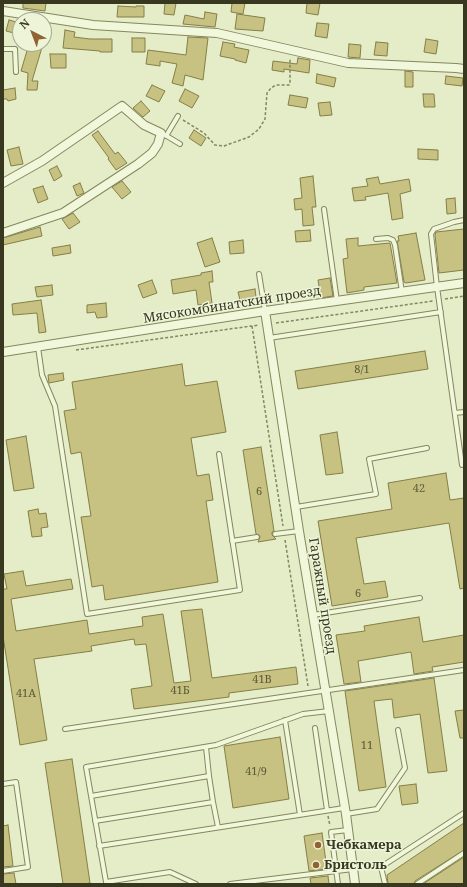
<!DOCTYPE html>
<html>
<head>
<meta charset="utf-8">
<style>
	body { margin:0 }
	#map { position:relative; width:467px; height:887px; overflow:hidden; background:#e4ecc8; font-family:"Noto Serif",serif }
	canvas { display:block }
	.frame { position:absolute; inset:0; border:4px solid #383821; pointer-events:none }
	.north { position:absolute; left:12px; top:12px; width:40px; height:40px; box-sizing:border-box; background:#edf4d8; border:1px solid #a5a98f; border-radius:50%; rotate:318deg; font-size:11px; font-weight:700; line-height:16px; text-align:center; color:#383821 }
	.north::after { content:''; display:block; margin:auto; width:14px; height:18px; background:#926332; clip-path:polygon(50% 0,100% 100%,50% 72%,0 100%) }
</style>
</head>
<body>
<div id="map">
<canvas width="467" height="887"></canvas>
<div class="frame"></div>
<div class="north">N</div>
</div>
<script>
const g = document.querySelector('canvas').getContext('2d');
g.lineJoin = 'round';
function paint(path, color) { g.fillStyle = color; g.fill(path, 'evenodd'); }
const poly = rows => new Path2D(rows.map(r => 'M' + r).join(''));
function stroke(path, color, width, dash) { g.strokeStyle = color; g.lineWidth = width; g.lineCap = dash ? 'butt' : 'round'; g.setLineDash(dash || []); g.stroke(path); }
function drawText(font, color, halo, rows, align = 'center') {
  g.font = font + ' "Noto Serif",serif'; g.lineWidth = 3; g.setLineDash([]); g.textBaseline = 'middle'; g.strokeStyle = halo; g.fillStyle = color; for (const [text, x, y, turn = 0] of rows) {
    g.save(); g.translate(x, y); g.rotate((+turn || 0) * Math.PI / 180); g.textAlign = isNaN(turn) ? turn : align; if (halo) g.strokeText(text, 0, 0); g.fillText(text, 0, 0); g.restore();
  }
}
const building = poly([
	[23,3,46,3,45,11,23,8,23,3],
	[165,3,176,3,174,15,164,14,165,3],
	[232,3,245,3,243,14,231,12,232,3],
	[307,3,320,3,318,15,306,13,307,3],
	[118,6,136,7,136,6,144,6,144,17,117,17,118,6],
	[205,12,217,14,215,27,183,24,185,15,204,19,205,12],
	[237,14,265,18,263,31,235,29,237,14],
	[9,20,20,23,18,34,6,31,9,20],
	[317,23,329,24,327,38,315,36,317,23],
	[65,30,75,32,74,37,90,39,112,39,112,52,100,52,100,51,63,48,65,30],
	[188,37,208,38,203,80,185,75,183,86,172,83,177,64,160,61,160,66,146,64,148,50,186,55,188,37],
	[132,38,145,38,145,52,132,52,132,38],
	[426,39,438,41,436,54,424,52,426,39],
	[223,42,235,44,234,47,249,50,246,63,235,60,235,59,220,56,223,42],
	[376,42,388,43,387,56,374,55,376,42],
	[29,44,43,44,32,81,38,81,37,90,27,90,28,73,21,71,29,44],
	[349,44,361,45,360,58,348,57,349,44],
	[50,54,66,54,66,68,51,68,50,54],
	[298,58,310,60,309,73,284,69,284,72,272,70,273,61,297,64,298,58],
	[405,71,413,72,413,87,405,87,405,71],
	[317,74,336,78,334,87,316,83,317,74],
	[446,76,463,78,462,86,445,84,446,76],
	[152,85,165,91,159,102,146,96,152,85],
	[15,88,16,99,8,101,7,99,3,99,3,90,15,88],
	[185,89,199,96,192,108,179,101,185,89],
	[423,94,434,94,435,107,424,107,423,94],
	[290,95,308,98,306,108,288,105,290,95],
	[141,101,150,111,143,117,133,108,141,101],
	[330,102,332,115,320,116,318,103,330,102],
	[194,130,206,138,201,146,189,138,194,130],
	[98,131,115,154,118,152,127,163,116,170,108,159,109,158,92,135,98,131],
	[19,147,23,164,11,166,7,150,19,147],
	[418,149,438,150,438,160,418,159,418,149],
	[57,166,62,176,54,181,49,170,57,166],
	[313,176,316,207,312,207,314,225,303,226,302,209,295,210,294,199,302,198,300,178,313,176],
	[378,177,380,184,409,179,411,191,400,194,403,218,392,220,388,193,365,197,366,200,354,201,352,188,368,186,366,179,378,177],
	[122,181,131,192,122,199,112,187,122,181],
	[80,183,84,193,77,196,73,186,80,183],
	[43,186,48,199,38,203,33,189,43,186],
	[455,198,456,213,447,214,446,199,455,198],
	[73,213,80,222,69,229,62,219,73,213],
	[40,227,42,236,3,245,3,238,40,227],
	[464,229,464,270,439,273,435,235,436,232,464,229],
	[310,230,311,241,296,242,295,231,310,230],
	[416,233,425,280,406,283,404,282,397,241,399,241,398,236,416,233],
	[212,238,220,262,205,267,197,243,212,238],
	[358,238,358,246,390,243,397,283,364,287,364,290,347,293,343,259,348,258,346,239,358,238],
	[243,240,244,253,230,254,229,242,243,240],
	[70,245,71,253,53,256,52,248,70,245],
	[212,271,213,282,209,282,212,303,198,305,196,290,173,294,171,280,201,275,201,273,212,271],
	[330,278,333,296,321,298,318,280,330,278],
	[152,280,157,293,143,298,138,285,152,280],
	[52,285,53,295,37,297,35,287,52,285],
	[255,289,256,297,240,300,238,292,255,289],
	[41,300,46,332,39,333,37,313,13,315,12,304,41,300],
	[106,303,107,317,97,318,95,312,87,313,87,305,106,303],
	[425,351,428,369,298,389,295,371,425,351],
	[182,364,185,386,217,381,226,432,191,438,197,476,209,474,213,500,206,501,218,582,105,600,103,585,92,587,81,517,91,516,81,452,71,454,64,411,76,409,72,382,182,364],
	[63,373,64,380,49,383,48,375,63,373],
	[337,432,343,473,326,475,320,435,337,432],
	[26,436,34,488,14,491,6,440,26,436],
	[261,447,274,531,272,532,272,535,276,539,258,542,260,537,259,535,256,534,243,450,261,447],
	[446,473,450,500,464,498,464,588,460,589,449,523,356,538,364,584,385,581,388,597,332,606,318,521,392,509,388,483,446,473],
	[38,509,39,514,46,513,48,527,41,528,42,536,32,537,28,511,38,509],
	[23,571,26,586,71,579,73,589,11,599,16,631,87,620,89,634,143,626,142,617,163,614,174,683,191,681,181,611,202,609,212,678,296,667,298,684,229,693,229,697,134,709,131,689,152,686,146,644,135,645,134,639,91,646,92,651,34,659,47,740,20,745,3,636,3,589,7,589,4,574,23,571],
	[419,617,423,642,464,635,464,662,432,667,433,671,414,674,411,652,358,661,361,682,344,684,336,635,365,631,364,626,419,617],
	[434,678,447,771,428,773,420,714,394,718,392,699,374,701,386,787,359,791,345,691,434,678],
	[464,710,464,738,460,738,455,711,464,710],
	[280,737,289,799,233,808,224,746,280,737],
	[72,759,90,883,84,884,63,884,45,763,72,759],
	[416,784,418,803,402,805,399,786,416,784],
	[464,823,464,850,415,881,414,884,388,884,387,875,464,823],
	[8,825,13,866,3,867,3,826,8,825],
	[322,833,327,869,309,871,304,836,322,833],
	[464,857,464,884,423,884,464,857],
	[14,873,16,884,3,884,3,874,14,873],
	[328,876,329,884,311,884,310,878,328,876]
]);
paint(building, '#c7c281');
stroke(building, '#847f46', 1);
const lane = poly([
	[3,49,15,49,16,72],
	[165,135,180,144],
	[166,136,178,116],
	[324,209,337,301],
	[376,239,388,238,393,240,395,245,402,292],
	[259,274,265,311],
	[269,338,441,312],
	[38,347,42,375,55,406,87,614,240,590,219,454],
	[455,413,464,412],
	[462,465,437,287,431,234,434,229,454,222,464,220],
	[296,507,376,494,369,459,427,448],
	[275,534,299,531],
	[232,541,257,537],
	[313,615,420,598],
	[285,720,300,815],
	[315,728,327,810],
	[65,729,464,670],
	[206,747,209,776],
	[3,784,16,782,28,867,3,871],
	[91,796,209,776,213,802,95,821],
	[213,802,218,827],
	[346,814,377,809,405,768,398,730],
	[99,846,344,808],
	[196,884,170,872,106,882,86,767,216,745,303,714,329,711],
	[230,884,353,869],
	[338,884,331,832,348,830],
	[385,884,381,867,464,813],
	[417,884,464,853]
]);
const street = poly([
	[3,11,93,25,217,33,348,63,456,68,464,69],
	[3,183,42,161,122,106,144,125,161,133,158,144,152,153,138,164,63,213,3,233],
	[265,311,299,531,346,814,355,884],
	[3,352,265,311,464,283]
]);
stroke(lane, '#85875e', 6);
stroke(street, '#85875e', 10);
stroke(poly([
	[183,120,204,133,215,145,224,146,249,137,259,129,265,119,267,93,271,88,276,85,289,85,290,84,290,59],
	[445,299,464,296],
	[276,323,433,301],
	[252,326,283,526],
	[76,350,259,325],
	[285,540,308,686],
	[328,816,330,826]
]), '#85875e', 1.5, [3, 2]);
stroke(lane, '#f1f7db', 4);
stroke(street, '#f1f7db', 8);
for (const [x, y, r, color] of [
	[318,845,4,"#926332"],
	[316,865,4,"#926332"]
]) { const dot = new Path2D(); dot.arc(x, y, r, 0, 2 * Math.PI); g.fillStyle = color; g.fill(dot); stroke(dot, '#edf4d8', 1.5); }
drawText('11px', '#5c5a39', null, [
	["8/1",362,370],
	["42",419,489],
	["6",259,492],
	["6",358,594],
	["41В",262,680],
	["41Б",180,691],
	["41А",26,694],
	["11",367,746],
	["41/9",256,772]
]);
drawText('13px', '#383821', '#edf4d8', [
	["Мясокомбинатский проезд",232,305,-9],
	["Гаражный проезд",322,596,81]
]);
drawText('bold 13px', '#383821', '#edf4d8', [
	["Чебкамера",326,845],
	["Бристоль",324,865]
], 'left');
</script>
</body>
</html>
